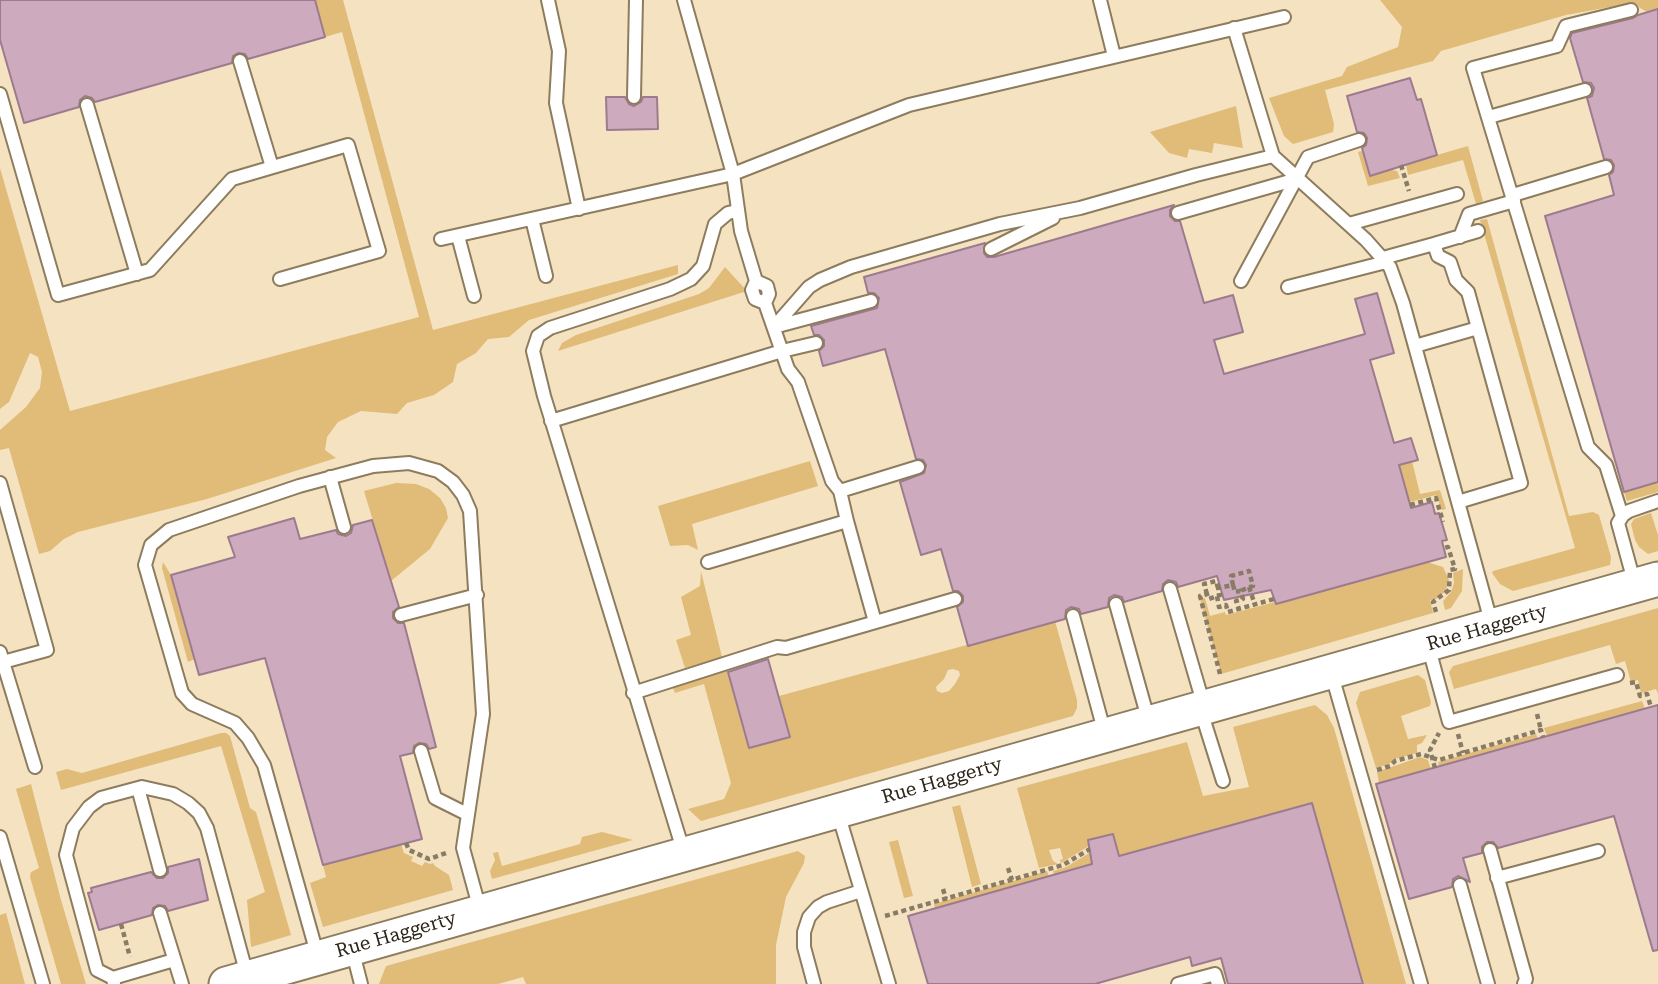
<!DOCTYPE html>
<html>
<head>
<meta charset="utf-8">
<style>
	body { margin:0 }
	canvas { display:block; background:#f5e2c1 }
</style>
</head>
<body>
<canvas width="1658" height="984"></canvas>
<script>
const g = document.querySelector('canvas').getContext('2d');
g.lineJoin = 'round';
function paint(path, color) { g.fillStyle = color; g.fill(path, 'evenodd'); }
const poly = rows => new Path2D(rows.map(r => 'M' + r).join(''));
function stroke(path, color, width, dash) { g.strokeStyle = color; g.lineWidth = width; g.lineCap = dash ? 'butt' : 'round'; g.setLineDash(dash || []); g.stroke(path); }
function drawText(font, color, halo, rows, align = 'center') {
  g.font = font + ' "Roboto Serif",serif'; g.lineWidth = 5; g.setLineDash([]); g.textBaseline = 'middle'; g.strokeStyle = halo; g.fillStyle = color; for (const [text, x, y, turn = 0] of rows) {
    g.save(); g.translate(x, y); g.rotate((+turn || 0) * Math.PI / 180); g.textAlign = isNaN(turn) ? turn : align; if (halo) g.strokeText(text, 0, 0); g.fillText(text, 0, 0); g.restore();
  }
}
paint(poly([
	[315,0,343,0,433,330,678,265,678,274,529,320,509,337,488,339,476,353,457,364,453,382,434,395,407,403,397,414,361,411,338,422,327,437,325,450,336,458,207,499,78,532,64,539,50,551,39,554,9,448,0,450,0,430,26,407,40,388,42,372,38,357,30,353,9,402,0,409,0,168,70,411,419,317,342,32,325,37],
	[1380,0,1658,0,1658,9,1647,12,1632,3,1566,15,1441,51,1433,61,1325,90,1334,124,1333,132,1293,144,1284,136,1269,98,1342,76,1347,67,1398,47,1402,27],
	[1236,106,1243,148,1214,143,1212,153,1189,149,1187,158,1169,153,1150,132],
	[1468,146,1483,201,1476,204,1463,160,1408,175,1406,164],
	[1362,151,1370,175,1391,170,1397,171,1400,178,1368,186,1358,152],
	[1487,219,1569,516,1593,512,1599,515,1611,557,1610,565,1513,591,1500,584,1492,573,1493,571,1575,548,1480,220],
	[725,267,747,291,558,351,562,343,576,335,699,294,709,288],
	[810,461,818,486,692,524,698,550,688,545,670,546,658,506],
	[1412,461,1420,494,1440,490,1446,509,1442,510,1436,495,1410,502,1399,465],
	[1658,482,1658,492,1627,501,1624,492],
	[396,483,416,484,429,489,440,498,446,508,448,518,430,549,391,581,364,491],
	[1651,513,1658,535,1658,551,1648,554,1639,547,1635,540,1631,524,1634,519],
	[163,562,171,575,195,659,188,662,162,568],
	[1427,562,1443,567,1449,580,1445,592,1436,599,1430,600,1433,613,1221,674,1200,599,1205,598,1210,616,1225,612,1226,615,1275,602,1276,604],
	[1463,569,1462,591,1451,608,1445,610,1443,601,1451,592,1454,583,1453,573],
	[701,571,722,657,685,668,676,640,691,635,681,597,700,586],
	[1658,608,1658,694,1656,689,1641,693,1638,680,1631,682,1625,661,1616,664,1610,645,1454,689,1449,672,1453,666],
	[1055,621,1077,700,1077,708,1073,716,701,821,688,809,724,799,731,783,704,684,675,693,672,685,727,668,750,748,790,736,779,696],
	[953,669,959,671,960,675,955,684,949,691,942,693,937,691,936,687,944,679,948,670],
	[1418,675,1425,680,1431,702,1430,706,1401,716,1408,739,1427,735,1422,743,1417,745,1417,753,1394,759,1389,764,1376,768,1356,703,1360,692],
	[1642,701,1645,709,1547,736,1544,728],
	[1315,705,1327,715,1334,728,1406,984,1364,984,1312,803,1054,875,1053,871,1066,867,1091,852,1118,852,1112,834,1088,840,1089,846,1061,863,1060,860,1063,859,1060,848,1049,850,1053,861,1058,864,1039,868,1017,788,1187,742,1203,796,1249,787,1233,727],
	[221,733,226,733,230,736,250,808,256,812,291,935,251,947,247,900,265,892,221,746,61,790,56,772,67,769,82,773],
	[1536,734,1538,739,1439,767,1438,762],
	[1420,757,1428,760,1431,769,1379,783,1377,772],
	[31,784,61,900,86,984,61,984,30,877,31,872,39,868,16,789],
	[960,805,981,884,972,887,952,807],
	[602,832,633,840,492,879,490,871,495,860,493,853,498,852,502,866,580,844,582,837],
	[898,840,913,896,904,898,889,842],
	[401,844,404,853,413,857,411,861,422,866,425,862,430,864,433,863,435,866,449,875,453,890,323,927,310,883,326,877,323,865],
	[798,851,805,856,804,863,786,897,776,945,776,984,526,984,523,977,498,984,379,984,386,966],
	[1047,871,1049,876,935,908,934,904],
	[6,913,25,984,0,984,0,915]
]), '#e0bc78');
const building = poly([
	[0,0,315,0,325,37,248,59,245,54,238,53,233,56,232,63,95,102,92,98,85,96,80,100,79,107,24,123,0,40,0,0],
	[1658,9,1658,482,1624,492,1545,216,1614,195,1609,175,1613,172,1614,165,1611,160,1604,159,1587,98,1592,96,1594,88,1591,83,1583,82,1570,38,1572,33,1633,18,1638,15,1658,9],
	[1410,78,1417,100,1421,99,1437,155,1370,176,1362,148,1366,145,1367,138,1364,133,1357,132,1347,96,1410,78],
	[606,97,625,97,629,104,634,106,641,102,643,97,657,97,658,129,607,130,606,97],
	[1174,205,1170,210,1170,216,1175,221,1180,221,1204,303,1233,295,1243,332,1214,340,1224,374,1365,334,1355,299,1377,293,1394,353,1370,360,1394,443,1411,438,1418,460,1399,465,1411,508,1432,502,1435,514,1439,513,1447,540,1442,541,1446,557,1276,604,1271,590,1224,600,1217,576,1178,587,1176,582,1168,580,1163,584,1162,591,1124,602,1122,597,1114,595,1109,598,1108,607,1081,614,1079,609,1071,607,1066,610,1065,619,968,646,957,607,963,602,963,596,958,591,953,591,941,549,921,555,900,482,924,473,926,465,923,460,916,459,885,349,823,366,819,351,824,346,824,340,819,335,814,335,811,326,877,308,879,298,874,293,868,293,864,277,985,243,984,253,987,257,994,257,1174,205],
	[294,518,300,539,336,530,338,534,346,536,351,533,353,525,372,520,399,607,393,612,393,618,398,623,404,623,436,747,429,749,426,744,419,743,414,746,413,753,400,756,422,839,323,865,265,658,199,675,171,575,235,557,228,537,294,518],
	[768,659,790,737,749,748,728,672,768,659],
	[1658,705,1658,950,1653,951,1614,816,1498,848,1493,842,1487,842,1482,847,1482,853,1463,858,1470,882,1458,876,1453,879,1452,887,1409,899,1376,784,1658,705],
	[1312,803,1363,984,1228,984,1221,958,1192,966,1190,957,1095,984,928,984,908,916,1092,864,1088,840,1113,834,1119,856,1312,803],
	[199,859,208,900,168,911,165,906,158,905,153,908,152,915,99,930,88,893,92,892,91,888,151,872,157,878,163,878,168,873,168,867,199,859]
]);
paint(building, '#cdaabe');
stroke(building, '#9c7b8e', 2);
const lane = poly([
	[548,0,559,51,556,103,579,209],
	[684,0,733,174,909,105,1284,17],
	[1100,0,1114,56],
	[1234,28,1273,156],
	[240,61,272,167],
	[0,94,58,295,150,270,232,179,348,145,379,251,280,279],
	[634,97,636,0],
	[87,105,137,274],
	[1489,117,1585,90],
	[1513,195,1606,167],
	[1178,213,1297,179],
	[532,219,546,276],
	[1349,224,1457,194],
	[458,236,474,296],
	[1460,237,1469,214,1514,201],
	[441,239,733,174,741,231,756,281,752,290,755,299,765,303,769,294,767,286,756,281],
	[1434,244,1478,231],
	[991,249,1053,218],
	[1383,258,1434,244,1438,256,1450,262,1456,280,1468,292,1521,483,1458,502],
	[1241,281,1308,157,1359,140],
	[1288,287,1386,262],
	[765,303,788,369,798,382,832,481,840,491,847,521],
	[774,327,809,287,820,280,851,267,1000,224,1080,208,1196,175,1273,156,1366,240,1390,267,1403,303,1492,625],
	[774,327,871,301],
	[1415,346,1478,328],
	[551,421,782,351,816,343],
	[330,477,344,527],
	[0,483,47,650,3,662,0,661],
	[840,491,918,467],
	[1622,516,1606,465,1588,447,1473,68,1557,46,1566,26,1631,10],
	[708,562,847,521,875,622],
	[1635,585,1618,523,1623,515,1629,511,1658,501],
	[1170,589,1204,706],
	[1116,604,1149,722],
	[401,615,477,595],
	[1073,616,1105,734],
	[1428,645,1449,722,1617,675],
	[0,652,35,767],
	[1331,672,1421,984],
	[633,693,777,647,786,648,955,599],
	[1201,711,1223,781],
	[421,751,435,798,467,814],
	[138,788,160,870],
	[838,813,889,984],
	[0,837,43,984],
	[1490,850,1526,979,1524,984],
	[684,853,544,396,533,351,538,336,550,328,670,289,691,279,703,266,715,224,728,213,737,211],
	[1497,878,1598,851],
	[1460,885,1488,984],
	[160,913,182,984],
	[352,949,361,984],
	[318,957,264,765,248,738,235,723,192,704,182,693,145,565,151,545,169,530,299,486,373,466,409,463,438,471,453,482,463,495,470,511,483,714,463,848,480,910],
	[113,978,174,960],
	[114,984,113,978,97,970,66,855,73,828,89,807,101,798,142,787,173,794,188,803,199,813,207,828,247,975],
	[814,984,804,947,804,932,809,917,818,907,827,902,861,891],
	[1178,984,1215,974,1218,984]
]);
const secondary = poly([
	[226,984,1658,579]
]);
stroke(lane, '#8d7c5d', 16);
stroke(secondary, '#8d7c5d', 37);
stroke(poly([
	[1401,165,1409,191],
	[1410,505,1436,498,1443,522],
	[1233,585,1231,576,1249,571,1253,586,1240,591],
	[1249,587,1255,605],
	[1207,594,1204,584,1216,581,1218,588],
	[1217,596,1220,595,1218,588,1233,585,1235,592,1240,591,1243,599,1236,601,1239,609],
	[1436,612,1433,602,1449,590,1450,570,1455,569,1448,547,1444,548],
	[1220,674,1200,596,1207,594,1209,599,1217,596,1219,607,1226,605,1228,612,1274,599],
	[1630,683,1636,682,1640,696,1647,694,1651,707],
	[1537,714,1541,730],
	[1458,734,1463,753],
	[1435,768,1430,750,1439,733],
	[1377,770,1390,766,1395,761,1421,754,1439,760,1541,730,1543,737],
	[406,843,409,850,429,859,449,852],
	[1008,868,1012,880],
	[943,889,946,899],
	[885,916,1063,865,1090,849],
	[121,924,130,957]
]), '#887c66', 4.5, [5, 3.5]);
stroke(lane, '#fff', 12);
stroke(secondary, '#fff', 33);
drawText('19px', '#2c2518', '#fff', [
	["Rue Haggerty",1487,628,-16],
	["Rue Haggerty",942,781,-16],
	["Rue Haggerty",396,935,-16]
]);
</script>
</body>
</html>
